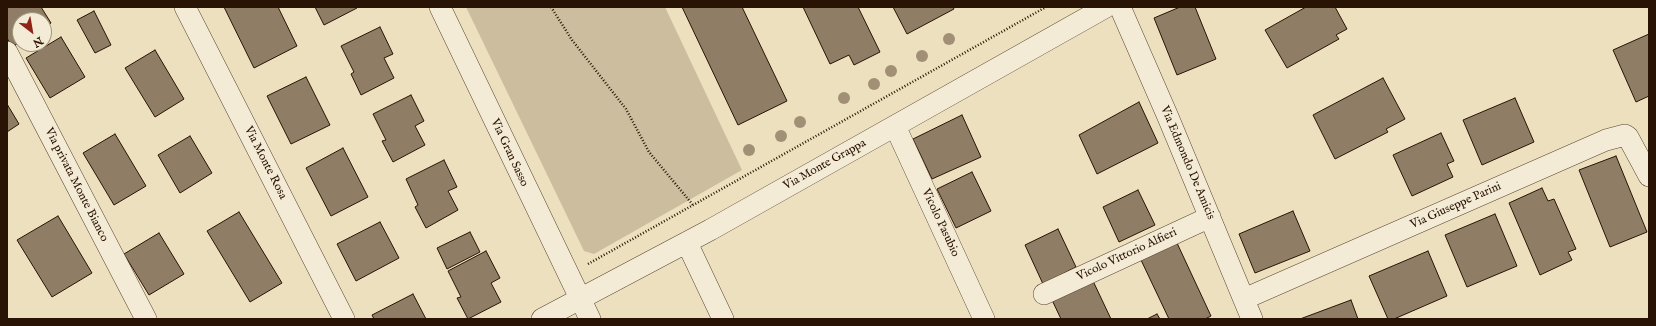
<!DOCTYPE html>
<html>
<head>
<meta charset="utf-8">
<style>
	body { margin:0 }
	#map { position:relative; width:1656px; height:326px; overflow:hidden; background:#ede0bf; font-family:"IM FELL English",serif }
	canvas { display:block }
	.frame { position:absolute; inset:0; border:8px solid #291304; pointer-events:none }
	.north { position:absolute; left:12px; top:12px; width:40px; height:40px; box-sizing:border-box; background:#f3ebd5; border:1px solid #a29581; border-radius:50%; rotate:149deg; font-size:11px; font-weight:700; line-height:16px; text-align:center; color:#291304 }
	.north::after { content:''; display:block; margin:auto; width:14px; height:18px; background:#8f2418; clip-path:polygon(50% 0,100% 100%,50% 72%,0 100%) }
</style>
</head>
<body>
<div id="map">
<canvas width="1656" height="326"></canvas>
<div class="frame"></div>
<div class="north">N</div>
</div>
<script>
const g = document.querySelector('canvas').getContext('2d');
g.lineJoin = 'round';
function paint(path, color) { g.fillStyle = color; g.fill(path, 'evenodd'); }
const poly = rows => new Path2D(rows.map(r => 'M' + r).join(''));
function stroke(path, color, width, dash) { g.strokeStyle = color; g.lineWidth = width; g.lineCap = dash ? 'butt' : 'round'; g.setLineDash(dash || []); g.stroke(path); }
function drawText(font, color, halo, rows, align = 'center') {
  g.font = font + ' "IM FELL English",serif'; g.lineWidth = 3; g.setLineDash([]); g.textBaseline = 'middle'; g.strokeStyle = halo; g.fillStyle = color; for (const [text, x, y, turn = 0] of rows) {
    g.save(); g.translate(x, y); g.rotate((+turn || 0) * Math.PI / 180); g.textAlign = isNaN(turn) ? turn : align; if (halo) g.strokeText(text, 0, 0); g.fillText(text, 0, 0); g.restore();
  }
}
paint(poly([
	[466,7,665,7,742,170,594,254,584,251]
]), '#ccbd9f');
const building = poly([
	[7,7,41,7,51,23,44,28,44,20,20,20,20,42,12,47,7,38,7,7],
	[224,7,278,7,297,46,254,68,224,7],
	[315,7,356,7,357,8,324,25,315,7],
	[682,7,742,7,787,101,738,125,682,7],
	[803,7,858,7,880,52,854,65,849,55,830,64,803,7],
	[893,7,953,7,954,9,907,34,893,7],
	[1180,7,1195,7,1216,59,1177,75,1154,18,1180,7],
	[1306,7,1335,7,1347,29,1336,35,1339,39,1287,68,1265,30,1306,7],
	[94,11,111,45,95,53,77,20,94,11],
	[380,27,393,54,384,58,394,78,361,95,351,74,354,72,341,46,380,27],
	[1649,34,1649,96,1636,102,1613,50,1649,34],
	[61,37,85,77,50,98,26,58,61,37],
	[155,50,184,99,155,117,125,68,155,50],
	[306,77,330,125,291,144,267,96,306,77],
	[1383,78,1405,119,1386,129,1388,132,1335,159,1313,115,1383,78],
	[411,95,424,121,415,126,425,145,393,162,382,141,386,140,373,114,411,95],
	[1515,98,1534,142,1482,165,1463,120,1515,98],
	[1139,102,1158,143,1097,174,1079,135,1139,102],
	[7,104,19,124,7,132,7,104],
	[962,115,981,157,932,179,913,139,962,115],
	[1441,133,1454,161,1447,164,1453,177,1412,196,1393,155,1441,133],
	[115,134,146,186,114,205,83,153,115,134],
	[190,136,212,173,180,193,158,155,190,136],
	[343,148,368,197,331,216,306,168,343,148],
	[1616,156,1647,232,1610,247,1579,170,1616,156],
	[444,160,457,187,448,191,458,210,426,228,415,207,418,205,406,179,444,160],
	[972,172,991,211,956,228,937,189,972,172],
	[1542,188,1548,201,1554,199,1576,249,1568,252,1572,260,1540,275,1509,203,1542,188],
	[1138,190,1155,225,1119,242,1103,207,1138,190],
	[1293,211,1310,251,1255,273,1239,234,1293,211],
	[239,212,282,283,250,302,207,231,239,212],
	[1495,214,1517,266,1467,287,1445,235,1495,214],
	[58,216,92,273,52,297,17,240,58,216],
	[380,222,399,258,356,281,337,244,380,222],
	[1058,229,1076,267,1043,284,1025,245,1058,229],
	[470,232,480,252,447,269,437,248,470,232],
	[159,233,184,274,149,295,124,254,159,233],
	[1177,243,1211,316,1205,319,1169,319,1141,260,1177,243],
	[486,251,500,278,491,283,501,302,468,319,457,298,461,297,448,271,486,251],
	[1428,251,1447,296,1394,319,1388,319,1369,276,1428,251],
	[1093,281,1111,319,1061,319,1052,300,1093,281],
	[413,294,426,319,374,319,372,315,413,294],
	[1351,300,1358,319,1300,319,1351,300],
	[1157,314,1160,319,1147,319,1157,314]
]);
paint(building, '#8f7e65');
stroke(building, '#291304', 1);
const minor = poly([
	[185,7,344,319],
	[440,7,590,319],
	[1120,7,1168,117,1252,319],
	[7,52,146,319],
	[895,126,984,319],
	[687,243,723,319],
	[1044,294,1210,217],
	[1244,299,1606,140,1625,135,1628,137,1649,176],
	[542,319,710,230,1106,7]
]);
stroke(minor, '#5a4633', 22);
stroke(poly([
	[551,7,572,40,626,109,649,152,693,205],
	[588,264,1046,7]
]), '#291304', 2.5, [1, 2]);
stroke(minor, '#f3ebd5', 21);
g.fillStyle = '#a19076';
for (const [x, y] of [
	[949,39],
	[922,56],
	[891,71],
	[874,84],
	[844,98],
	[800,122],
	[781,136],
	[749,150]
]) { g.beginPath(); g.arc(x, y, 6, 0, 2 * Math.PI); g.fill(); }
drawText('12px', '#291304', '#f3ebd5', [
	["Via Gran Sasso",509,153,65],
	["Via Monte Rosa",265,163,63],
	["Via Edmondo De Amicis",1187,163,67],
	["Via Monte Grappa",825,165,-29],
	["Via privata Monte Bianco",76,185,63],
	["Via Giuseppe Parini",1456,206,-24],
	["Vicolo Pasubio",940,223,65],
	["Vicolo Vittorio Alfieri",1127,255,-25]
]);
</script>
</body>
</html>
